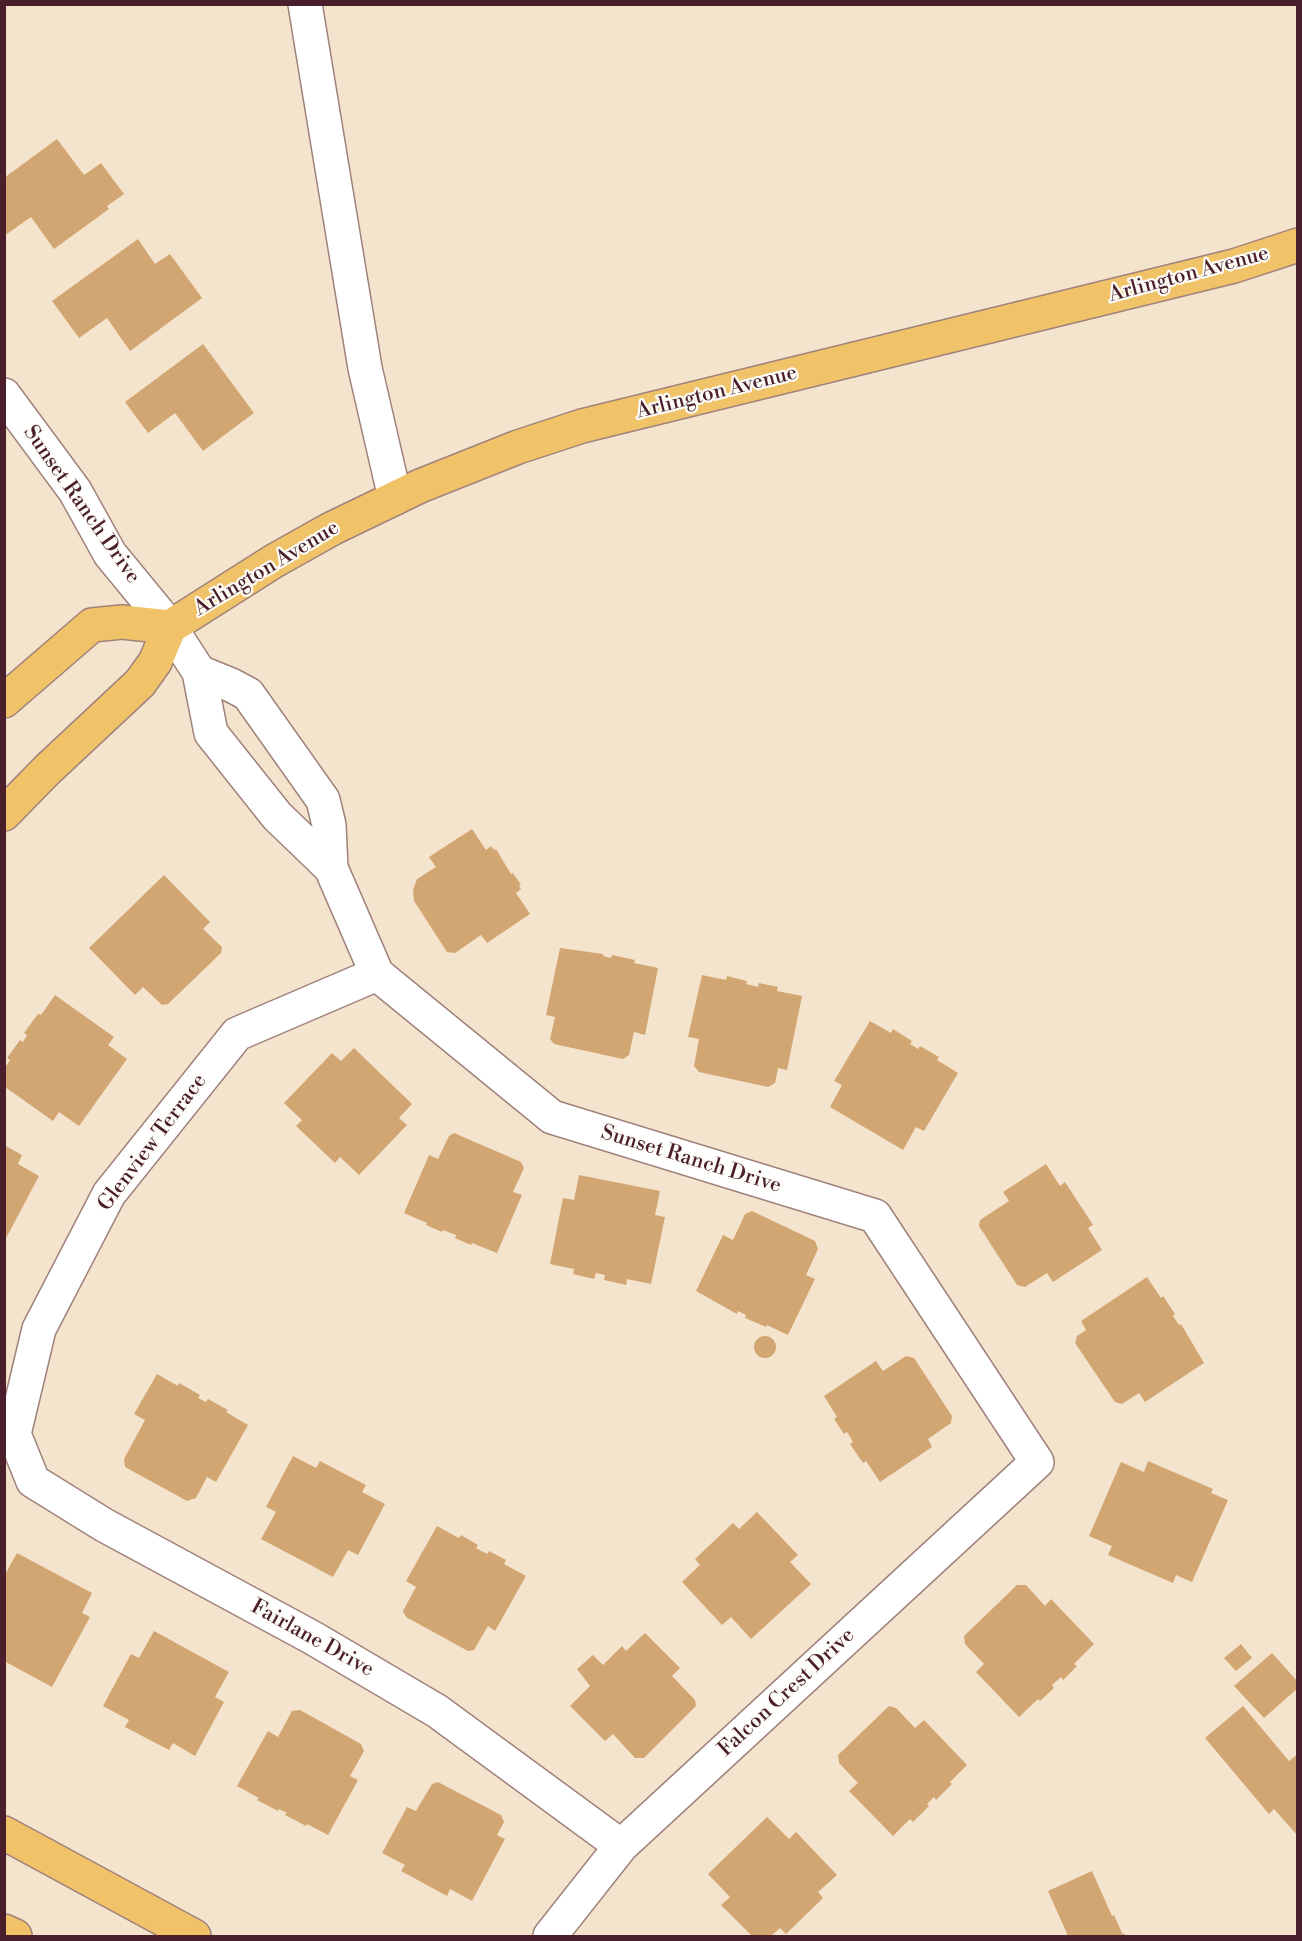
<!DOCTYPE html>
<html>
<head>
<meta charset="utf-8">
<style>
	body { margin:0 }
	#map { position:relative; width:1302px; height:1941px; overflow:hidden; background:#f5e4cd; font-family:"Libre Bodoni",serif }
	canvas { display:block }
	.frame { position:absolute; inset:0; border:6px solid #4a1f2b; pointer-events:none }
</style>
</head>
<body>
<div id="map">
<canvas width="1302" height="1941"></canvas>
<div class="frame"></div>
</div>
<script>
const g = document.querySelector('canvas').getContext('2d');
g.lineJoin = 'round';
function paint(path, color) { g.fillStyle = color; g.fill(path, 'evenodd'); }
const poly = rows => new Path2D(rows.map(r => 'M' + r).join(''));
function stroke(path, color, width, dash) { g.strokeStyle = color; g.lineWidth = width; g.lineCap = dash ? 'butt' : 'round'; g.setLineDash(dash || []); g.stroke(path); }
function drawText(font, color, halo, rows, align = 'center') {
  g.font = font + ' "Libre Bodoni",serif'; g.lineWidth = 4.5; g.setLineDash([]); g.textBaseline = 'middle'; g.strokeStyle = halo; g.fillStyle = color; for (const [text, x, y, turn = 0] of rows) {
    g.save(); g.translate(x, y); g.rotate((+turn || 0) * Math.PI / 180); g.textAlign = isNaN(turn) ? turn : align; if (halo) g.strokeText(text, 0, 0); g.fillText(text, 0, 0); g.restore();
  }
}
paint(poly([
	[57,139,84,175,101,163,124,194,107,206,109,209,54,249,31,217,4,236,4,178],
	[138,239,155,264,170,254,202,298,130,351,107,318,79,338,52,301],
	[203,344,254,413,203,451,175,413,148,433,125,402],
	[472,829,486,850,491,846,494,850,496,849,511,874,513,873,521,885,519,886,521,889,516,893,530,914,487,943,481,935,455,953,447,952,414,901,413,890,417,879,436,867,429,857],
	[164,875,210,922,203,929,222,947,221,953,168,1004,162,1005,143,987,135,995,89,948],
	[560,948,603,954,603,956,611,958,612,955,635,960,634,963,658,968,645,1035,634,1032,629,1055,623,1059,554,1044,550,1039,555,1017,546,1015],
	[702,975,726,980,727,976,747,981,746,984,758,987,759,983,778,987,777,991,802,996,787,1070,778,1068,775,1083,768,1087,699,1072,694,1066,699,1039,688,1037],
	[55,995,114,1037,108,1045,127,1059,79,1126,59,1112,53,1121,5,1087,5,1068,10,1060,7,1058,20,1040,23,1042,27,1035,24,1033,38,1014,41,1015],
	[870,1021,891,1033,893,1029,912,1041,910,1044,918,1049,920,1046,939,1057,937,1060,958,1073,924,1131,916,1127,903,1150,830,1107,842,1085,834,1081],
	[354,1048,412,1104,399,1118,407,1125,359,1175,340,1157,335,1163,296,1126,302,1120,284,1103,332,1053,341,1061],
	[454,1133,521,1162,524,1168,513,1192,522,1195,497,1253,472,1243,471,1245,455,1238,456,1235,443,1230,442,1232,426,1225,427,1223,404,1213,429,1155,438,1159,449,1136],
	[4,1145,22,1155,18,1164,39,1176,4,1242],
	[1046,1164,1060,1186,1065,1182,1093,1225,1088,1228,1102,1250,1053,1282,1047,1273,1025,1287,1017,1285,979,1226,980,1220,1009,1201,1003,1192],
	[579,1175,660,1191,655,1215,665,1217,651,1284,627,1279,626,1285,604,1280,605,1275,596,1273,594,1279,573,1274,574,1269,550,1264,563,1198,574,1200],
	[752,1211,815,1241,818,1249,806,1275,815,1279,788,1335,767,1325,766,1327,745,1318,746,1315,738,1311,737,1314,696,1291,723,1235,733,1240,745,1214],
	[1147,1277,1161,1298,1163,1296,1175,1314,1173,1316,1179,1325,1181,1324,1204,1363,1145,1402,1139,1393,1122,1404,1115,1402,1075,1343,1077,1336,1086,1330,1081,1321],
	'754 1347a11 11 0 1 1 22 0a11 11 0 1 1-22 0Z',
	[906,1356,914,1358,952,1416,951,1423,928,1439,932,1447,880,1482,866,1461,863,1463,850,1444,853,1442,847,1432,844,1434,834,1419,837,1417,824,1396,876,1361,883,1371],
	[157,1374,178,1386,179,1383,200,1395,198,1398,206,1402,208,1399,228,1410,226,1412,248,1425,216,1482,207,1477,196,1498,187,1501,125,1467,124,1459,145,1420,134,1414],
	[293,1456,316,1468,320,1461,366,1485,362,1492,385,1504,358,1555,348,1550,333,1577,261,1539,276,1512,266,1507],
	[1148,1461,1213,1489,1211,1493,1228,1500,1192,1582,1176,1575,1173,1583,1108,1555,1112,1546,1089,1536,1121,1462,1144,1472],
	[757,1512,798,1555,790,1562,811,1584,751,1639,731,1617,722,1625,682,1582,700,1565,695,1559,733,1523,739,1529],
	[437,1526,459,1538,461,1535,478,1545,476,1548,487,1554,489,1551,506,1560,504,1564,526,1576,495,1631,488,1626,474,1650,468,1651,406,1617,403,1611,416,1587,406,1581],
	[17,1553,92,1593,82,1613,90,1617,52,1687,4,1661,4,1576],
	[1017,1585,1026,1585,1045,1606,1051,1599,1094,1644,1074,1664,1077,1666,1063,1680,1061,1677,1052,1685,1054,1688,1040,1701,1038,1699,1019,1717,976,1672,984,1664,965,1644,964,1636],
	[154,1631,229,1672,215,1697,224,1702,195,1756,173,1743,169,1750,125,1727,129,1720,103,1706,131,1654,139,1658],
	[645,1633,680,1668,672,1676,695,1700,696,1706,644,1758,635,1758,613,1734,605,1741,570,1706,590,1686,577,1669,593,1655,603,1665,622,1646,626,1651],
	[1241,1644,1252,1658,1236,1671,1224,1658],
	[1272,1653,1298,1682,1298,1688,1264,1718,1234,1686],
	[889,1706,896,1708,915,1728,924,1720,967,1765,950,1782,952,1784,936,1800,934,1797,927,1804,929,1806,913,1822,910,1819,893,1836,849,1791,858,1783,839,1763,838,1755],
	[1243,1706,1289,1761,1298,1754,1298,1836,1274,1809,1269,1814,1205,1738],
	[300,1710,361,1744,364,1751,350,1776,358,1780,328,1835,307,1824,306,1826,285,1815,287,1813,279,1809,278,1811,257,1800,259,1798,237,1786,268,1731,278,1737,292,1711],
	[438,1782,501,1815,504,1822,497,1835,505,1839,472,1901,450,1889,447,1896,401,1871,405,1865,382,1853,407,1807,416,1811,432,1784],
	[767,1817,789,1839,796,1832,837,1875,818,1892,823,1898,786,1934,780,1928,771,1936,752,1936,721,1905,730,1897,708,1874],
	[1092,1871,1112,1916,1114,1915,1122,1933,1128,1936,1068,1936,1048,1891]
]), '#d2a672');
const minor = poly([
	[305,4,365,368,395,498],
	[4,395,75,491,110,554,170,627,199,672,211,733,277,816,331,868],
	[199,672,231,685,248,694,323,800,329,825,331,868,377,974,552,1117,875,1216,1037,1462,621,1846,550,1936],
	[377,974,237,1034,109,1194,39,1329,14,1434,33,1481,104,1525,313,1638,437,1711,621,1846]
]);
const major = poly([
	[4,701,92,625,122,622,170,627],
	[4,814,47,770,140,683,155,662,170,627,274,561,331,529,420,486,518,447,582,426,1234,266,1298,245],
	[4,1833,194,1936],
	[4,1931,15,1936]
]);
stroke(minor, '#a0827c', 36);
stroke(major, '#a0827c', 36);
stroke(minor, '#fff', 33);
stroke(major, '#f1c369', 33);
drawText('21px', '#4a1f2b', '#fdfcf7', [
	["Arlington Avenue",1189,275,-15],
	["Arlington Avenue",717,393,-14],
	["Sunset Ranch Drive",81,505,55],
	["Arlington Avenue",267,569,-31],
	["Glenview Terrace",153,1143,-53],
	["Sunset Ranch Drive",691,1160,17],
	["Fairlane Drive",312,1639,29],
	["Falcon Crest Drive",787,1693,-43]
]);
</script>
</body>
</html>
